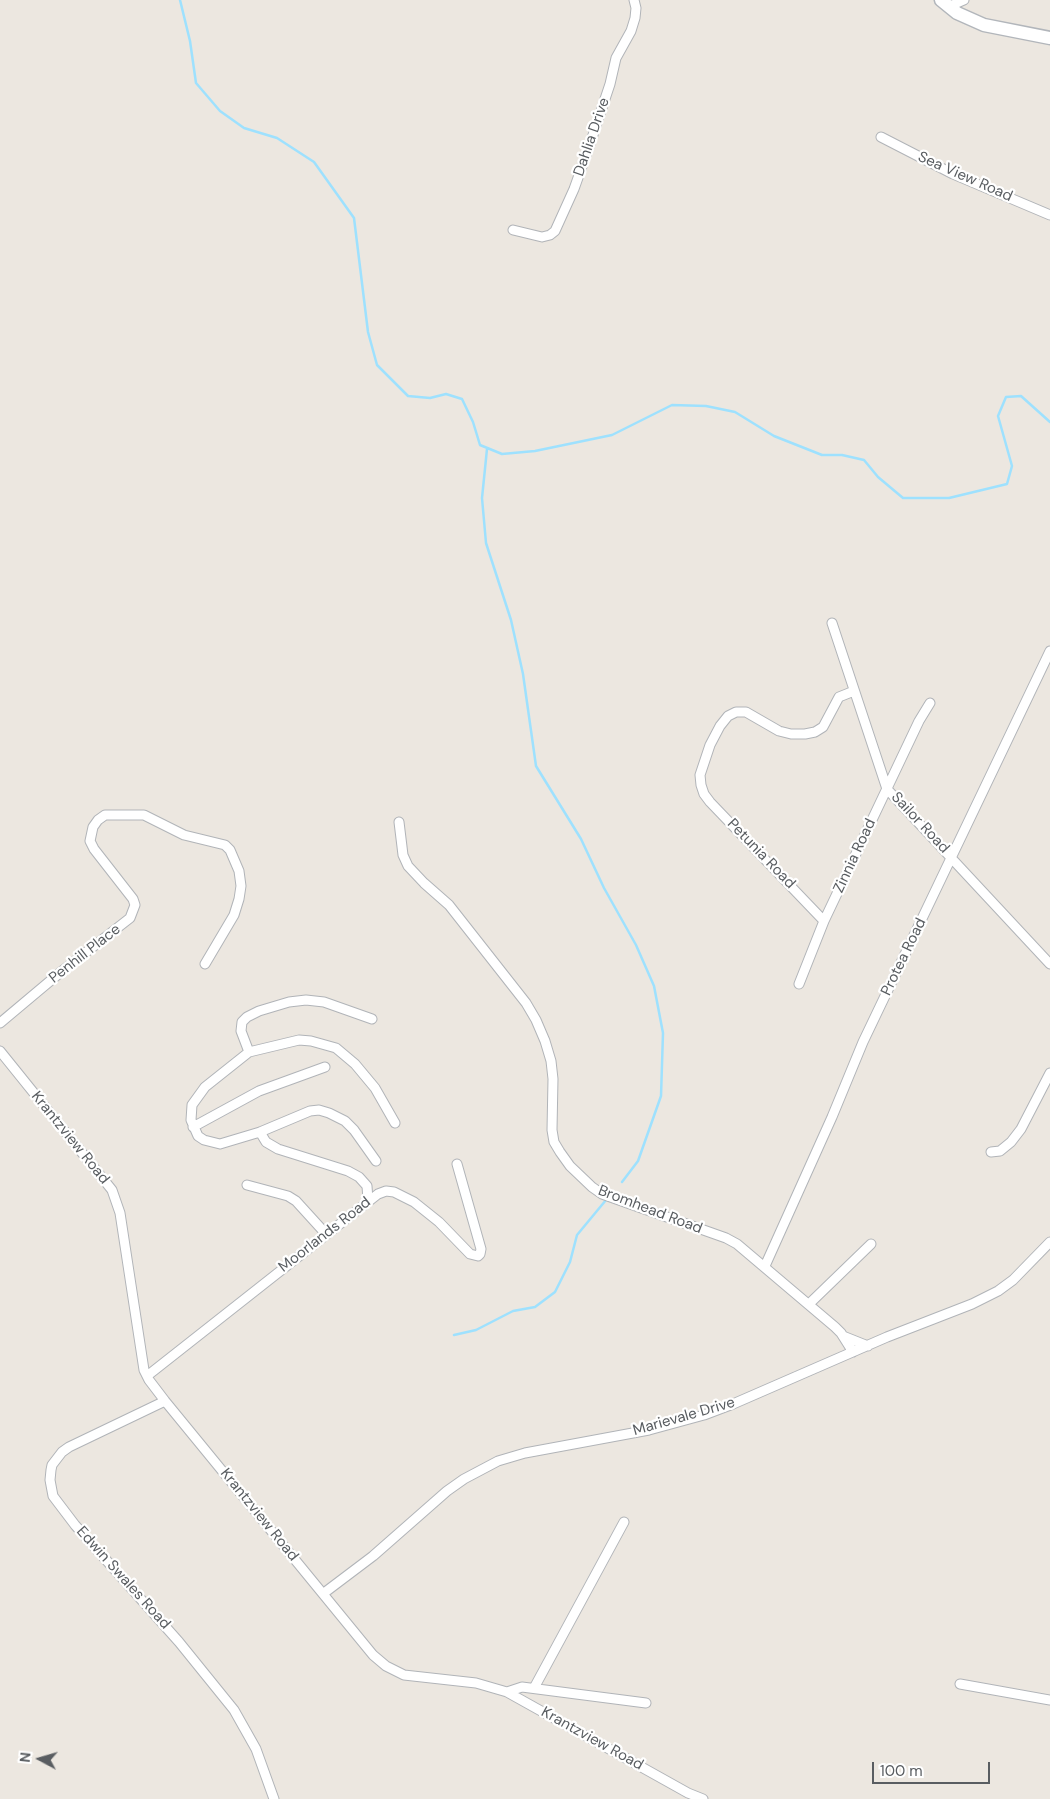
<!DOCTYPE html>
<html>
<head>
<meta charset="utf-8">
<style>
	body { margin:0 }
	#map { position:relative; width:1050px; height:1799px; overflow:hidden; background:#ece7e0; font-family:"DM Sans",sans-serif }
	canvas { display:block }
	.north { position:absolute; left:15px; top:1734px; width:50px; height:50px; -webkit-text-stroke:4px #fff; paint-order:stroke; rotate:276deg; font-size:14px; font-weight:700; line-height:20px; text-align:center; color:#595d61 }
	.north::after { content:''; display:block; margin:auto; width:18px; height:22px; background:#595d61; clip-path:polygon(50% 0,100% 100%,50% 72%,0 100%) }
	.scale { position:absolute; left:872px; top:1762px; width:118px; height:22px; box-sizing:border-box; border:2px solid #595d61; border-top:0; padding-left:6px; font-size:15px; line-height:18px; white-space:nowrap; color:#595d61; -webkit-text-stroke:4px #fff; paint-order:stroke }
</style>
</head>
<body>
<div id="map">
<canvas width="1050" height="1799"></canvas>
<div class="north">N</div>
<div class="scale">100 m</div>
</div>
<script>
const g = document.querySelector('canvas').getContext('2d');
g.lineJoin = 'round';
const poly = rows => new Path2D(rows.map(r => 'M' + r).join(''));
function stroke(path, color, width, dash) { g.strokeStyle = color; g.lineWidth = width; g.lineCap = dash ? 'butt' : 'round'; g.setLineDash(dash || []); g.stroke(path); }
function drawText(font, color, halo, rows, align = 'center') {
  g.font = font + ' "DM Sans",sans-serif'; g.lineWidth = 4.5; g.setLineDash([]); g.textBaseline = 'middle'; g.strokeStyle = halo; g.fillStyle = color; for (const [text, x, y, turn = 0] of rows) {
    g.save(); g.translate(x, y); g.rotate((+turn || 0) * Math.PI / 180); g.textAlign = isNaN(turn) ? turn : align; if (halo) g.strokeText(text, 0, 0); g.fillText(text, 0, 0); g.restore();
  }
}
stroke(poly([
	[180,0,190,41,196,83,220,111,244,128,277,138,314,162,354,218,368,332,377,365,408,396,430,398,446,394,462,399,473,422,480,445,502,454,535,451,612,435,672,405,706,406,735,412,774,436,822,455,842,455,864,460,878,477,903,498,949,498,1007,484,1012,466,998,416,1006,397,1021,396,1050,422],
	[487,449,482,498,486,543,511,620,523,674,536,766,581,839,604,888,636,945,654,986,663,1033,661,1096,638,1161,622,1182],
	[454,1335,476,1330,513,1311,535,1307,555,1292,570,1262,577,1235,606,1200]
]), '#9ee1fe', 2.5);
const minor = poly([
	[948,7,964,0],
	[881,137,953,174,1050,215],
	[513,230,542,237,550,235,555,231,574,189,589,147,610,84,616,58,631,31,635,18,636,8,634,0],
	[832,623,887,789,1050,964],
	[399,822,403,855,408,866,424,883,449,905,526,1003,536,1020,545,1041,551,1061,553,1079,552,1130,554,1142,560,1152,570,1166,592,1187,602,1194,726,1238,737,1244,835,1327,841,1333,853,1352],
	[824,921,710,802,704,794,701,785,700,775,710,745,720,726,728,716,736,712,746,712,779,731,791,734,805,734,815,732,823,727,839,697,854,691],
	[799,984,824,921,919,721,930,703],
	[0,1023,62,971,130,918,135,905,133,899,94,849,90,841,93,827,98,820,105,815,144,815,184,835,225,845,230,850,239,871,241,886,239,899,234,915,205,964],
	[0,1051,112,1190,120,1213,144,1370,149,1380,165,1401,373,1655,386,1666,404,1675,476,1683,507,1692,688,1793,703,1799],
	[249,1052,241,1031,242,1022,247,1017,259,1011,289,1002,306,1000,324,1002,372,1019],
	[193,1127,259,1091,325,1067],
	[260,1132,266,1142,278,1149,348,1171,359,1177,367,1186,368,1200],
	[991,1152,1000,1151,1011,1142,1021,1129,1050,1073],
	[376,1161,354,1130,345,1121,329,1113,319,1110,310,1111,260,1132,220,1144,204,1140,198,1136,191,1120,192,1105,205,1087,249,1052,299,1040,311,1041,336,1048,355,1064,375,1088,395,1123],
	[247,1185,288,1196,296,1201,326,1234],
	[765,1266,832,1117,863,1042,1050,651],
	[809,1304,871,1244],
	[843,1336,868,1346],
	[147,1376,378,1194,386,1191,394,1192,414,1202,439,1222,470,1254,478,1256,480,1254,481,1249,457,1164],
	[165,1401,69,1447,62,1452,52,1465,51,1470,50,1480,53,1496,75,1525,179,1642,234,1710,256,1749,274,1799],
	[324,1593,373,1556,447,1491,464,1479,498,1461,525,1453,649,1430,704,1415,733,1404,887,1337,972,1304,998,1291,1013,1280,1050,1242],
	[960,1684,1050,1700],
	[534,1688,624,1522],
	[507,1692,522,1687,646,1703]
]);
const secondary = poly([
	[941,0,957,13,984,25,1050,38]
]);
stroke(minor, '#b1b4b8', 11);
stroke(secondary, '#b2b6bb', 15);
stroke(minor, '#fff', 9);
stroke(secondary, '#fff', 12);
drawText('15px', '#595d61', '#fff', [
	["Dahlia Drive",592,137,-71],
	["Sea View Road",965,177,24],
	["Sailor Road",920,823,47],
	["Petunia Road",761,854,46],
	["Zinnia Road",855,856,-65],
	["Penhill Place",85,954,-38],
	["Protea Road",904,957,-64],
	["Krantzview Road",70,1138,51],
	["Bromhead Road",650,1210,21],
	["Moorlands Road",325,1235,-38],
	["Marievale Drive",684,1417,-16],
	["Krantzview Road",259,1515,51],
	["Edwin Swales Road",123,1578,48],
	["Krantzview Road",592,1739,29]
]);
</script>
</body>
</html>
